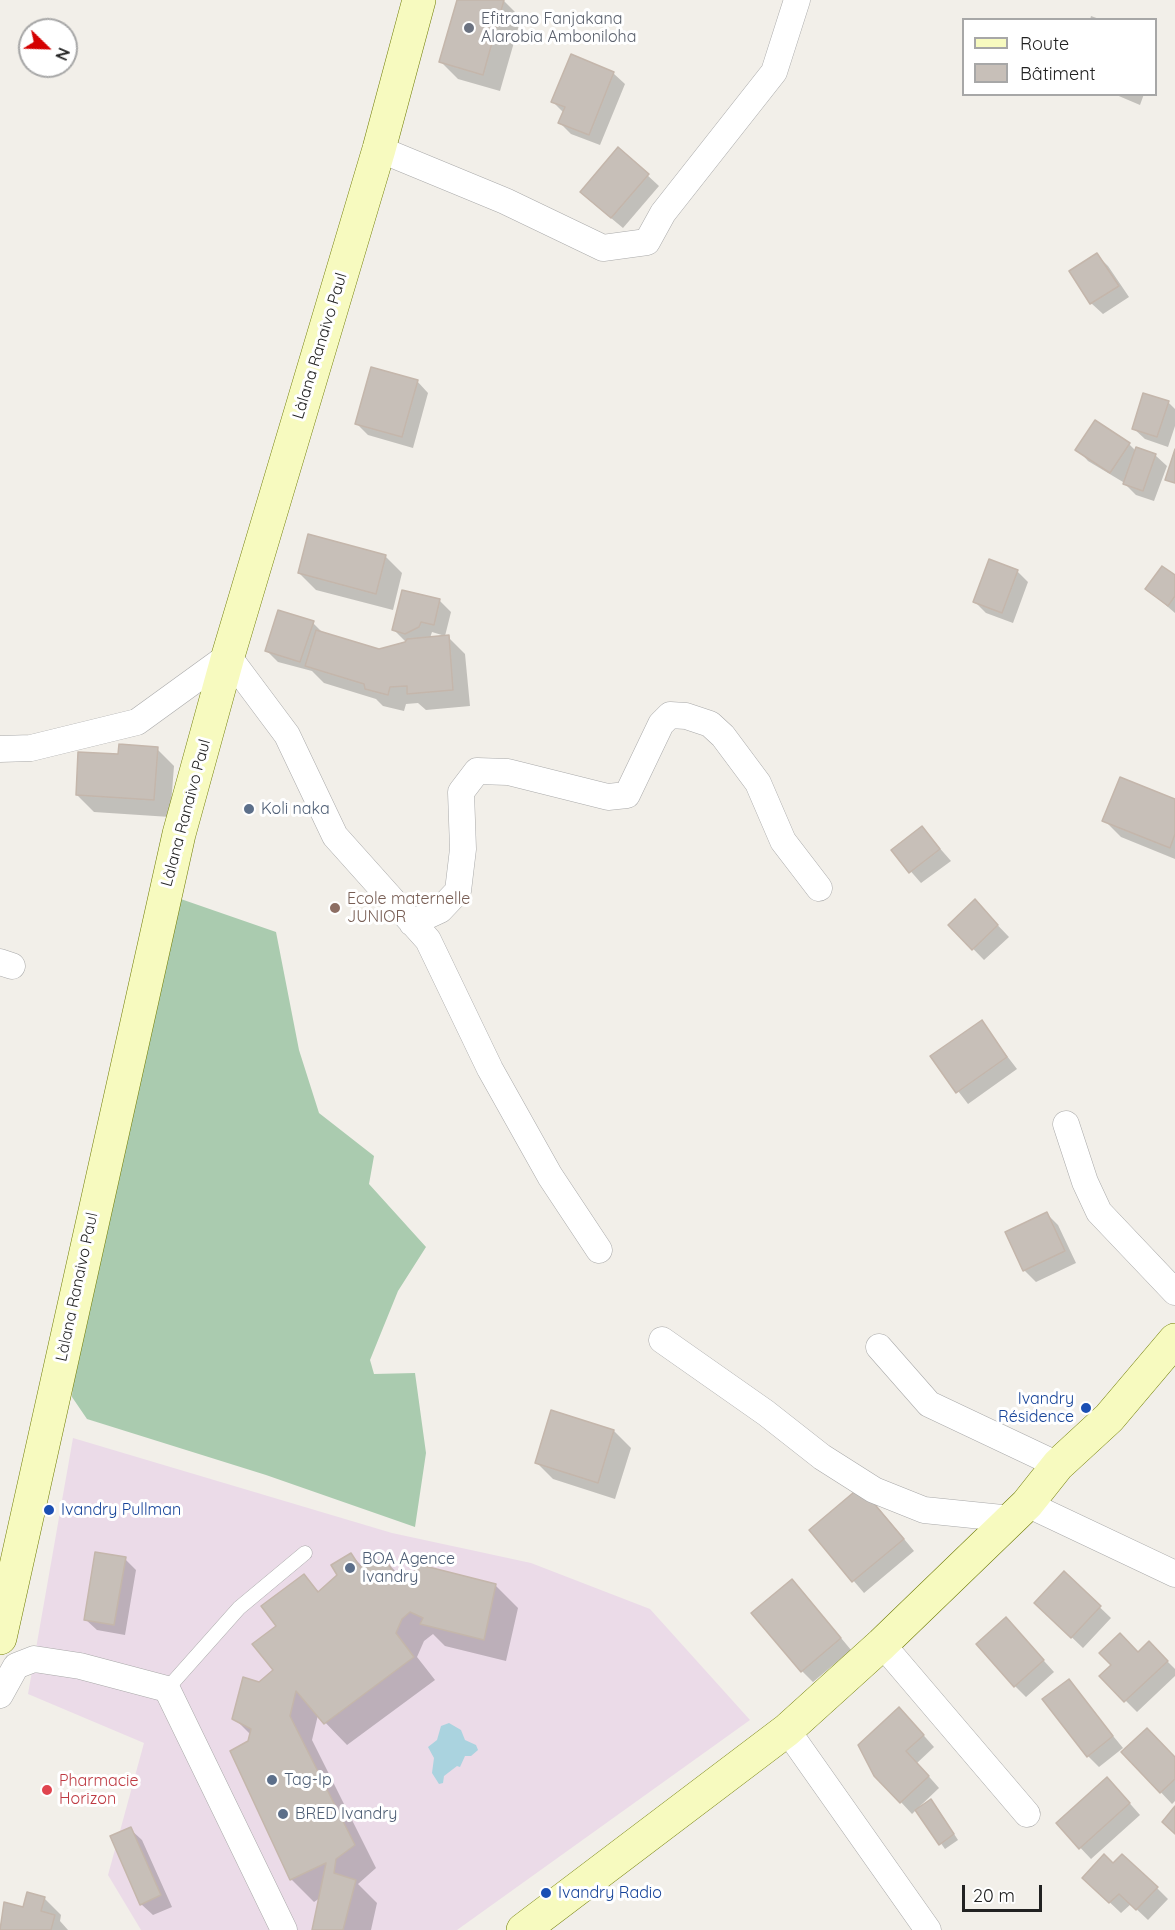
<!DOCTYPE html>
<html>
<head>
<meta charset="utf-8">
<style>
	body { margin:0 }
	#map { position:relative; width:1175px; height:1930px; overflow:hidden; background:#f2efe9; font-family:Quicksand,sans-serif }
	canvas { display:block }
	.legend { position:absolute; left:962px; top:18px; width:195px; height:78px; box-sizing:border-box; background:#fff; border:2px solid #a7a7a7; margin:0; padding:8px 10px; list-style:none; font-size:18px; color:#222 }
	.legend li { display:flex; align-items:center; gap:12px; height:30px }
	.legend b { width:30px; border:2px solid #a7a7a7 }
	.north { position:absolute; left:18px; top:18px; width:60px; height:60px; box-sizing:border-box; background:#fff; border:2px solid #a7a7a7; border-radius:50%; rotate:113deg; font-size:16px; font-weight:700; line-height:24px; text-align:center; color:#222 }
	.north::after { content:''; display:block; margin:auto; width:21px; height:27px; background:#d40000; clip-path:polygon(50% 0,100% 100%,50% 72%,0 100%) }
	.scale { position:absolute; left:962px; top:1885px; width:80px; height:27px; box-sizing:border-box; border:3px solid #222; border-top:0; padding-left:8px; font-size:18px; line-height:21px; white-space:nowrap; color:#222; -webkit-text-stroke:4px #fff; paint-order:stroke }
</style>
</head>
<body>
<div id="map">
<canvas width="1175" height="1930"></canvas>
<ul class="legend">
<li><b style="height:8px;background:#f7fabf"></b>Route</li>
<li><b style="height:16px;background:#c7bfb8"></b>Bâtiment</li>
</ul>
<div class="north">N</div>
<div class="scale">20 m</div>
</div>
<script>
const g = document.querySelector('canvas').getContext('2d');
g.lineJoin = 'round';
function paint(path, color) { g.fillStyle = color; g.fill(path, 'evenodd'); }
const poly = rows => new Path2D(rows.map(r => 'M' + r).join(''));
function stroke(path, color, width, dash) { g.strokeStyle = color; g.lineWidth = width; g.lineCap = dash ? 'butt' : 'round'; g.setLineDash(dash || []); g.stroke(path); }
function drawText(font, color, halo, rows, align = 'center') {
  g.font = font + ' Quicksand,sans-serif'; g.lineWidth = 6; g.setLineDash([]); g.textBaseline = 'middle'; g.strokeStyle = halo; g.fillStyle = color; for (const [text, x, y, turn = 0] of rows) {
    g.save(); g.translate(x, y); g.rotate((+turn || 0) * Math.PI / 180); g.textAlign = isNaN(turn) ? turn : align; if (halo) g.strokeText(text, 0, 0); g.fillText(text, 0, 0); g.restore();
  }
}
paint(poly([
	[73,1438,392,1533,531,1563,650,1609,750,1720,457,1930,141,1930,108,1875,144,1743,28,1694]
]), '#ebdbe8');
paint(poly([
	[175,897,276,932,299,1050,319,1113,374,1156,369,1184,426,1247,398,1291,370,1360,374,1374,415,1373,426,1453,415,1527,266,1475,87,1419,72,1397,76,1328]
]), '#aacbaf');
paint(poly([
	[449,1723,461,1730,465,1740,476,1745,478,1750,471,1756,465,1756,460,1767,457,1766,444,1776,443,1783,439,1784,432,1773,434,1758,428,1747,437,1740,441,1726]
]), '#aad3df');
paint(poly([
	[459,0,504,1,521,18,500,91,458,79,441,62],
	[1091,16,1102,20,1090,20],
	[613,73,625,84,600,145,571,134,560,123,564,113,553,102],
	[1114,94,1144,94,1140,105],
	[619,149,659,186,623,228,593,203],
	[1097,255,1108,266,1129,297,1103,314,1091,303,1071,272],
	[417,381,428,393,413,448,368,435,357,424],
	[1168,402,1175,409,1175,426,1168,447,1145,439,1133,428],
	[1129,444,1136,451,1155,455,1167,466,1154,501,1136,495,1123,482,1088,461,1077,449],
	[385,556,402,573,393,610,316,590,299,573],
	[1017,571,1028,582,1013,623,986,613,975,602],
	[1175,577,1175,613,1147,589],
	[440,601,451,612,445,636,432,632,430,638,448,637,465,654,470,706,426,710,418,703,406,704,404,711,383,706,376,699,324,683,312,671,278,662,267,651,313,623,323,633,379,650,407,643,394,630],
	[157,749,174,766,170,817,94,812,77,795,120,755],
	[1175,801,1175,859,1121,837,1104,820],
	[922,828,951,861,921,883,893,851],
	[986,913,1009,937,984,960,950,925],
	[981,1022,1017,1069,968,1104,932,1057],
	[1047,1214,1058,1225,1076,1263,1036,1282,1024,1270],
	[614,1431,631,1448,615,1499,553,1479,536,1462],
	[872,1500,914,1551,864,1593,811,1531],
	[351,1555,364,1568,385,1560,408,1585,495,1585,518,1608,506,1661,445,1646,433,1634,424,1641,417,1657,435,1680,347,1745,318,1715,312,1740,376,1868,358,1884,377,1903,371,1930,314,1930,320,1898,314,1902,291,1879,249,1742,251,1735,234,1718,259,1684,275,1670,278,1626,303,1576,319,1592,339,1575],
	[125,1559,136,1570,125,1635,97,1630,85,1619],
	[1064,1573,1111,1618,1083,1648,1036,1603],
	[803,1592,851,1650,813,1682,802,1671],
	[1017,1631,1054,1672,1026,1697,1015,1686],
	[1149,1643,1175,1669,1175,1676,1137,1712,1101,1676,1138,1654],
	[1068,1681,1123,1748,1099,1767,1088,1756],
	[910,1720,934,1747,917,1763,939,1788,919,1807,936,1806,958,1840,945,1849,917,1809,912,1814,876,1775],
	[1123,1752,1175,1759,1175,1801,1172,1804],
	[1118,1790,1140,1815,1091,1859,1058,1824],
	[130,1829,142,1840,172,1907,153,1915,141,1904],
	[1114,1865,1157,1888,1168,1899,1148,1920,1131,1904,1121,1913,1084,1878],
	[44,1898,61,1915,60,1921,68,1930,0,1930,5,1904,24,1909]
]), '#0003');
const building = poly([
	[457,0,504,0,483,75,439,62,457,0],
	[571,54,614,72,589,135,558,123,565,107,551,102,571,54],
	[618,147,649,174,611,218,580,192,618,147],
	[1097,253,1119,286,1090,304,1069,271,1097,253],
	[371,367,418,380,402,437,355,424,371,367],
	[1143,393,1169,401,1157,437,1132,429,1143,393],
	[1095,420,1130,443,1110,473,1075,450,1095,420],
	[1136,447,1156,454,1143,491,1123,484,1136,447],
	[1175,449,1175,483,1165,480,1175,449],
	[308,534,386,555,376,594,298,573,308,534],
	[989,559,1018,570,1002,613,973,602,989,559],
	[1162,566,1175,575,1175,596,1168,606,1145,589,1162,566],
	[402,590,440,599,434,625,421,622,419,627,405,634,392,630,402,590],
	[278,610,314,621,300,662,265,651,278,610],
	[316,630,379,649,405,642,407,639,449,635,453,690,407,694,407,686,390,687,388,695,365,689,364,684,305,666,316,630],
	[119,744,158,747,154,800,76,795,78,752,118,754,119,744],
	[1120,777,1175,799,1175,834,1170,848,1102,821,1120,777],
	[922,826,940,849,909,873,891,850,922,826],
	[975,899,998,925,972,950,948,925,975,899],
	[982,1020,1007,1057,956,1093,930,1056,982,1020],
	[1047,1212,1065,1251,1023,1271,1005,1232,1047,1212],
	[551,1410,614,1430,598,1483,535,1463,551,1410],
	[860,1487,904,1539,852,1582,809,1530,860,1487],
	[95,1552,126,1557,114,1625,84,1620,95,1552],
	[351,1553,360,1567,385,1558,397,1579,411,1584,417,1564,496,1584,484,1640,420,1624,423,1618,410,1612,402,1619,396,1633,414,1657,324,1724,296,1691,290,1716,355,1845,336,1859,334,1873,356,1880,343,1930,312,1930,326,1863,290,1880,230,1751,248,1741,251,1729,232,1719,243,1677,259,1682,273,1670,252,1644,276,1626,261,1606,304,1574,318,1592,337,1575,331,1565,351,1553],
	[1064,1571,1101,1606,1071,1638,1034,1603,1064,1571],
	[792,1579,841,1638,801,1672,751,1613,792,1579],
	[1006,1617,1044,1660,1014,1687,976,1644,1006,1617],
	[1120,1633,1138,1652,1149,1641,1168,1661,1124,1702,1099,1676,1111,1665,1099,1653,1120,1633],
	[1069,1679,1113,1736,1087,1757,1042,1699,1069,1679],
	[899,1707,924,1735,906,1751,929,1776,900,1803,874,1776,858,1745,899,1707],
	[1147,1728,1175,1757,1175,1779,1160,1793,1121,1752,1147,1728],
	[1107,1777,1130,1803,1079,1849,1056,1823,1107,1777],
	[931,1799,954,1834,939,1845,915,1810,931,1799],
	[1175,1806,1175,1834,1162,1822,1175,1806],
	[131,1827,161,1895,140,1905,110,1836,131,1827],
	[1104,1854,1113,1863,1122,1854,1158,1887,1136,1910,1119,1894,1109,1903,1082,1878,1104,1854],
	[27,1892,45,1897,41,1911,55,1915,51,1930,0,1930,4,1902,23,1907,27,1892]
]);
paint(building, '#c7bfb8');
stroke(building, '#c4b6ab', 1.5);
const lane = poly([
	[167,1689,239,1608,305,1553]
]);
const street = poly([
	[379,149,505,201,603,248,647,242,663,213,774,72,797,0],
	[0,749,31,748,137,722,228,656,287,735,335,836,428,940,490,1069,550,1176,599,1250],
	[412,923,440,910,458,891,463,849,461,792,477,771,508,772,608,797,627,795,661,724,670,715,686,716,710,724,723,736,758,783,783,841,819,888],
	[0,962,12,966],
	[1066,1124,1085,1182,1099,1212,1175,1292],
	[662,1340,766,1413,822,1457,874,1490,924,1510,1012,1519],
	[879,1347,929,1404,1058,1465],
	[1027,1504,1175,1574],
	[882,1644,1027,1814],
	[0,1695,16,1666,34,1659,80,1666,167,1689,284,1930],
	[787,1730,928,1930]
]);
const secondary = poly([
	[0,1638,179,834,228,656,379,149,419,0],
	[523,1930,787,1730,882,1644,1027,1504,1058,1465,1109,1418,1175,1340]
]);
stroke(lane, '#a9a9a9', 15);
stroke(street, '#a9a9a9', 27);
stroke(secondary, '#707d05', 34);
stroke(lane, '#fff', 14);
stroke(street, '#fff', 26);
stroke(secondary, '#f7fabf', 33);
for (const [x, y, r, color] of [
	[469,28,6,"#6b7280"],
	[249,809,6,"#5c6f8a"],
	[335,908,6,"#8d6e63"],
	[1086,1408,6,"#1a4fb4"],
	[49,1510,6,"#1a4fb4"],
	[350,1568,6,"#5c6f8a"],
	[272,1780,6,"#5c6f8a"],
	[47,1790,6,"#e0444e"],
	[283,1814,6,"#5c6f8a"],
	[546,1893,6,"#1a4fb4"]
]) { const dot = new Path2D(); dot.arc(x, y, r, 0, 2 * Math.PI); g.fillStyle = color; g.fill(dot); stroke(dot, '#fff', 2); }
drawText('16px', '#5b616d', '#fff', [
	["Efitrano Fanjakana",481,19],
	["Alarobia Amboniloha",481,37]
], 'left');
drawText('16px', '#222', '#fff', [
	["Làlana Ranaivo Paul",320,346,-73],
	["Làlana Ranaivo Paul",186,813,-75],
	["Làlana Ranaivo Paul",77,1287,-78]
]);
drawText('16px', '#4e5e75', '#fff', [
	["Koli naka",261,809],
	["BOA Agence",362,1559],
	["Ivandry",362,1577],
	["Tag-Ip",284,1780],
	["BRED Ivandry",295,1814]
], 'left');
drawText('16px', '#785e54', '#fff', [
	["Ecole maternelle",347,899],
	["JUNIOR",347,917]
], 'left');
drawText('16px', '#164399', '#fff', [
	["Ivandry",1074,1399,"right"],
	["Résidence",1074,1417,"right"],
	["Ivandry Pullman",61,1510],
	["Ivandry Radio",558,1893]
], 'left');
drawText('16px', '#be3a42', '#fff', [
	["Pharmacie",59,1781],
	["Horizon",59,1799]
], 'left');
</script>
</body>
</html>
